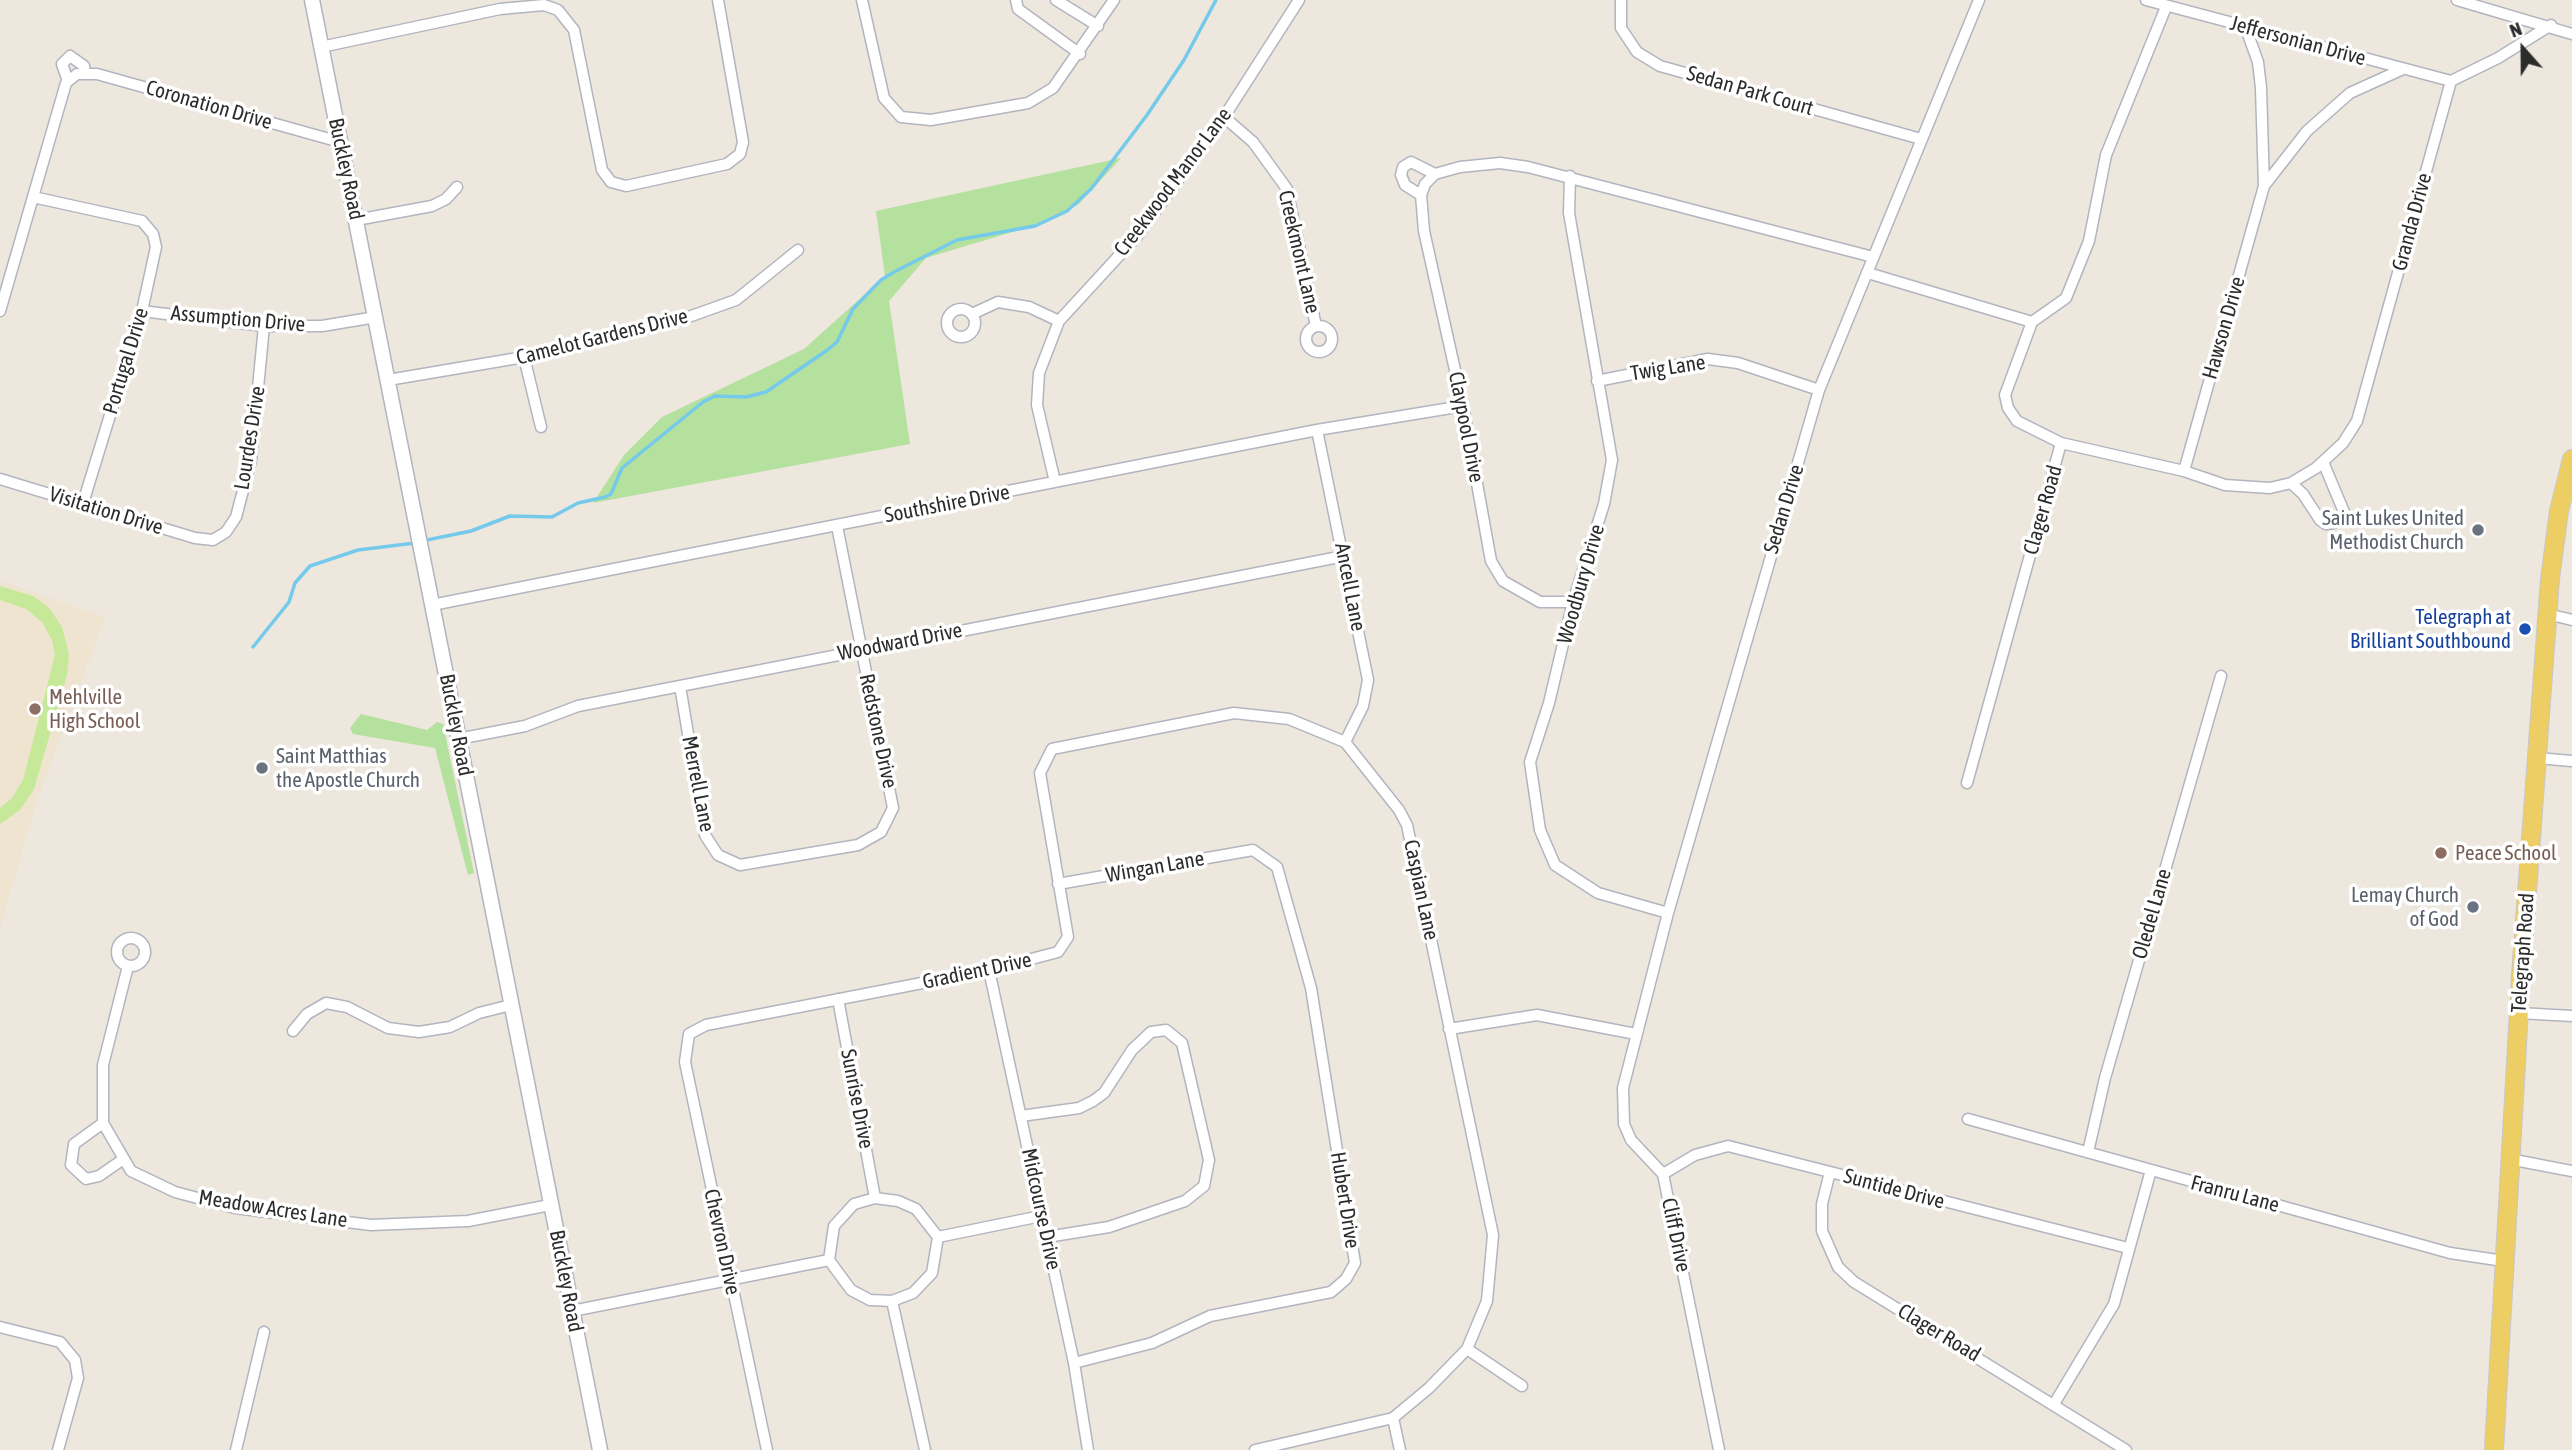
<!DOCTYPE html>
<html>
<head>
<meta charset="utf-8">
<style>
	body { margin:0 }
	#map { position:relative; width:2572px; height:1450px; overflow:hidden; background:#ede7de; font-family:"Asap Condensed",sans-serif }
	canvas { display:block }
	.north { position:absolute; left:2488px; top:14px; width:70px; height:70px; -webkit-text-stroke:5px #fff; paint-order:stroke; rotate:339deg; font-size:19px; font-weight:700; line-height:28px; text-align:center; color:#2c2c2c }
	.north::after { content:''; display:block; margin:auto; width:24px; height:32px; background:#2c2c2c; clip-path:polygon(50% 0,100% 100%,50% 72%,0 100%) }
</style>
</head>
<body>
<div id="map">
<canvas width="2572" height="1450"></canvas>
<div class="north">N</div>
</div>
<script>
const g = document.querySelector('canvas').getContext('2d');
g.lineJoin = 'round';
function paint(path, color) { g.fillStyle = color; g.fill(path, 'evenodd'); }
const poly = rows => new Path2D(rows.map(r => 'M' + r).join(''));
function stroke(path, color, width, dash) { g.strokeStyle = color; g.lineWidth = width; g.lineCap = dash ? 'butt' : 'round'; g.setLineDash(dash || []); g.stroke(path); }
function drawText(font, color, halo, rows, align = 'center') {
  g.font = font + ' "Asap Condensed",sans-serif'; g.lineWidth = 7; g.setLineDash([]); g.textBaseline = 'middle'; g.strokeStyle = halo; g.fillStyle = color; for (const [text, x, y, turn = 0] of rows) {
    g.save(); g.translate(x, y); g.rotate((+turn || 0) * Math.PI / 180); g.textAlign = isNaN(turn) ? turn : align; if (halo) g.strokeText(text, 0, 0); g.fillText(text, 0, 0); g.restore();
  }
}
paint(poly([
	[0,581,105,617,37,801,0,928]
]), '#eee4cf');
paint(poly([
	[1121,158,1078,205,1029,227,926,258,889,301,910,444,593,503,624,455,662,417,804,349,885,276,876,211],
	[361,714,427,730,437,722,443,724,474,873,468,875,435,748,353,734,350,728]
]), '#b4e19d');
paint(poly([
	[0,586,33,596,49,608,62,627,69,655,67,675,34,789,20,810,0,824,0,808,12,798,23,780,55,655,52,640,42,622,26,609,0,600]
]), '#c6e899');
stroke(poly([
	[422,541,471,531,510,516,552,517,578,503,605,497,611,494,622,468,703,402,715,396,746,397,766,392,826,351,837,342,853,309,881,280,894,272,957,240,1035,226,1067,211,1091,189,1147,115,1184,60,1216,0],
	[253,647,289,602,295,583,310,566,358,550,415,543]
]), '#75caeb', 3.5);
const minor = poly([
	[862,0,884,98,901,117,931,120,1028,103,1053,88,1114,0],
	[1016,0,1018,9,1080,54],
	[1056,0,1098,26],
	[1621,0,1621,28,1637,52,1660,66,1921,139],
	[2146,0,2451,81],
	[2457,0,2572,34],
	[2166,7,2106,155,2089,241,2066,298,2032,322,2005,395,2008,408,2017,421,2061,443,2184,471,2225,485,2270,488,2291,483,2316,468,2343,443,2357,421,2451,81,2498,58,2551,25],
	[321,47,500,9,544,5,558,10,574,30,602,170,611,182,626,186,727,164,740,154,743,142,718,0],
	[68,81,62,64,70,56,84,66,85,74],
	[1224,117,1253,142,1287,189,1316,326],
	[1570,176,1569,213,1612,460,1604,504,1573,602,1549,703,1530,762,1540,830,1555,865,1598,893,1668,913],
	[2264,186,2307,131,2350,93,2403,69],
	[1421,195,1405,185,1401,175,1403,167,1411,162,1435,174],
	[33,197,142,221,153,234,156,247,142,311,83,503],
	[356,220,432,206,446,199,457,187],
	[1868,273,2032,322],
	'947 323a14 14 0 1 1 28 0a14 14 0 1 1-28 0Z',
	[0,311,66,83,77,74,97,74,340,142],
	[142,311,264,326,322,326,376,317],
	[972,314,998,302,1029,307,1059,321],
	'1306 339a13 13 0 1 1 26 0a13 13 0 1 1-26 0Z',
	[524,357,541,427],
	[388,380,524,357,680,320,736,300,798,250],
	[1597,381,1708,359,1738,363,1819,390],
	[1317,430,1368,680,1363,706,1345,742],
	[2184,471,2264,186,2261,88,2258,62,2245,26],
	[0,479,195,538,213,540,226,532,236,517,251,460,264,326],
	[1055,482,1037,405,1039,373,1059,321,1138,235,1224,117,1299,0],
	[2291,483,2303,494,2320,520,2326,524,2334,523,2344,512,2323,462],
	[1573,602,1540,602,1503,581,1491,561,1463,406,1424,231,1421,195,1425,184,1435,174,1460,167,1500,163,1528,167,1873,257],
	[432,605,1317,430,1463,406],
	[2547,614,2572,620],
	[680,686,705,835,718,855,740,865,858,845,881,832,893,808,837,526],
	[458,739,525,726,578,706,1344,556],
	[2537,758,2572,761],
	[1967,783,2061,443],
	[1058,884,1253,850,1277,867,1311,988,1355,1263,1346,1279,1331,1292,1210,1316,1152,1343,1074,1363],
	'117 952a14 14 0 1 1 28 0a14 14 0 1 1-28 0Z',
	[128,966,103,1065,103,1123,131,1171,175,1192,235,1208,371,1225,468,1221,550,1205],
	[989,970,1074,1363,1088,1450],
	[838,999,875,1198],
	[2519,1013,2572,1016],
	[1449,1029,1537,1015,1636,1034],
	[293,1031,307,1014,326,1003,347,1007,388,1028,419,1032,450,1027,479,1013,511,1005],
	[1021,1116,1079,1108,1093,1101,1104,1093,1132,1050,1151,1032,1166,1030,1182,1043,1209,1160,1204,1186,1185,1201,1109,1227,1047,1237],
	[1968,1119,2450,1253,2504,1261],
	[103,1123,74,1144,71,1165,86,1179,99,1176,122,1160],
	[2088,1152,2105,1078,2221,676],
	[2509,1159,2572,1171],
	[1830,1172,1822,1204,1822,1231,1838,1267,1854,1282,2126,1450],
	[1663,1174,1695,1155,1728,1146,2128,1248],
	[875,1198,898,1201,916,1209,938,1237,932,1273,913,1293,892,1301,870,1300,851,1290,829,1260,834,1226,854,1204,875,1198],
	[938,1237,1041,1216],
	[892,1301,925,1450],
	[572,1311,829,1260],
	[0,1327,60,1342,75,1360,78,1378,58,1450],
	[1467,1349,1522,1386],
	[2054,1404,2114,1304,2151,1170],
	[1393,1418,1400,1450],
	[236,1450,264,1332],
	[767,1450,685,1062,689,1034,706,1025,989,970,1058,952,1068,937,1040,773,1052,749,1234,713,1289,719,1345,742,1399,810,1407,825,1493,1235,1487,1301,1467,1349,1429,1388,1393,1418,1255,1450],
	[1719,1450,1663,1174,1631,1140,1624,1124,1623,1088,1668,913,1819,390,1979,0]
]);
const tertiary = poly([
	[312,0,600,1450]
]);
const primary = poly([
	[2494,1450,2521,975,2550,579,2559,511,2572,459]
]);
stroke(minor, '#b2b5bf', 13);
stroke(tertiary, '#b2b5bf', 17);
stroke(primary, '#c8c8c8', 20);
stroke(minor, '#fff', 10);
stroke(tertiary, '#fff', 14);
stroke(primary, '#ecce64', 18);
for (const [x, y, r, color] of [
	[2478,530,7,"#6b7280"],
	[2525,629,7,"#1a4fb4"],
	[35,709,7,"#8d6e63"],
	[262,768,7,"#6b7280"],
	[2441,853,7,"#8d6e63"],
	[2473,907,7,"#6b7280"]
]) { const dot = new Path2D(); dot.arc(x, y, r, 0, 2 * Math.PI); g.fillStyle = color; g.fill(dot); stroke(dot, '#fff', 2.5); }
drawText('21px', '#2c2c2c', '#fff', [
	["Jeffersonian Drive",2298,41,15],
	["Sedan Park Court",1750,91,16],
	["Coronation Drive",209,105,16],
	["Buckley Road",346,169,78],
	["Creekwood Manor Lane",1173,182,-53],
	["Granda Drive",2412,222,-75],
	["Creekmont Lane",1299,252,77],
	["Assumption Drive",238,319,5],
	["Hawson Drive",2224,328,-74],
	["Camelot Gardens Drive",602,337,-14],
	["Portugal Drive",126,361,-73],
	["Twig Lane",1668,368,-9],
	["Claypool Drive",1466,427,79],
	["Lourdes Drive",250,438,-81],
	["Southshire Drive",947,504,-11],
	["Sedan Drive",1784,509,-73],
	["Clager Road",2043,510,-74],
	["Visitation Drive",106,511,17],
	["Woodbury Drive",1581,584,-74],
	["Ancell Lane",1350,587,79],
	["Woodward Drive",900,642,-11],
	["Buckley Road",456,725,79],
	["Redstone Drive",878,731,78],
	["Merrell Lane",698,784,79],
	["Wingan Lane",1155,867,-10],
	["Caspian Lane",1421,890,78],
	["Oledel Lane",2152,914,-74],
	["Telegraph Road",2523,953,-86],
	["Gradient Drive",977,971,-12],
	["Sunrise Drive",857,1099,79],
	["Suntide Drive",1894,1189,15],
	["Franru Lane",2235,1194,15],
	["Hubert Drive",1345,1200,81],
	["Meadow Acres Lane",273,1209,9],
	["Midcourse Drive",1041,1209,78],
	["Cliff Drive",1676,1235,78],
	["Chevron Drive",722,1242,78],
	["Buckley Road",566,1281,79],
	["Clager Road",1939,1333,31]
]);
drawText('21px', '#5b616d', '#fff', [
	["Saint Lukes United",2464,518],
	["Methodist Church",2464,542],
	["Saint Matthias",276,756,"left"],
	["the Apostle Church",276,780,"left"],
	["Lemay Church",2459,895],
	["of God",2459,919]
], 'right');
drawText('21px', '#164399', '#fff', [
	["Telegraph at",2511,617],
	["Brilliant Southbound",2511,641]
], 'right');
drawText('21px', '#785e54', '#fff', [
	["Mehlville",49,697],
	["High School",49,721],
	["Peace School",2455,853]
], 'left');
</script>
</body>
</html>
